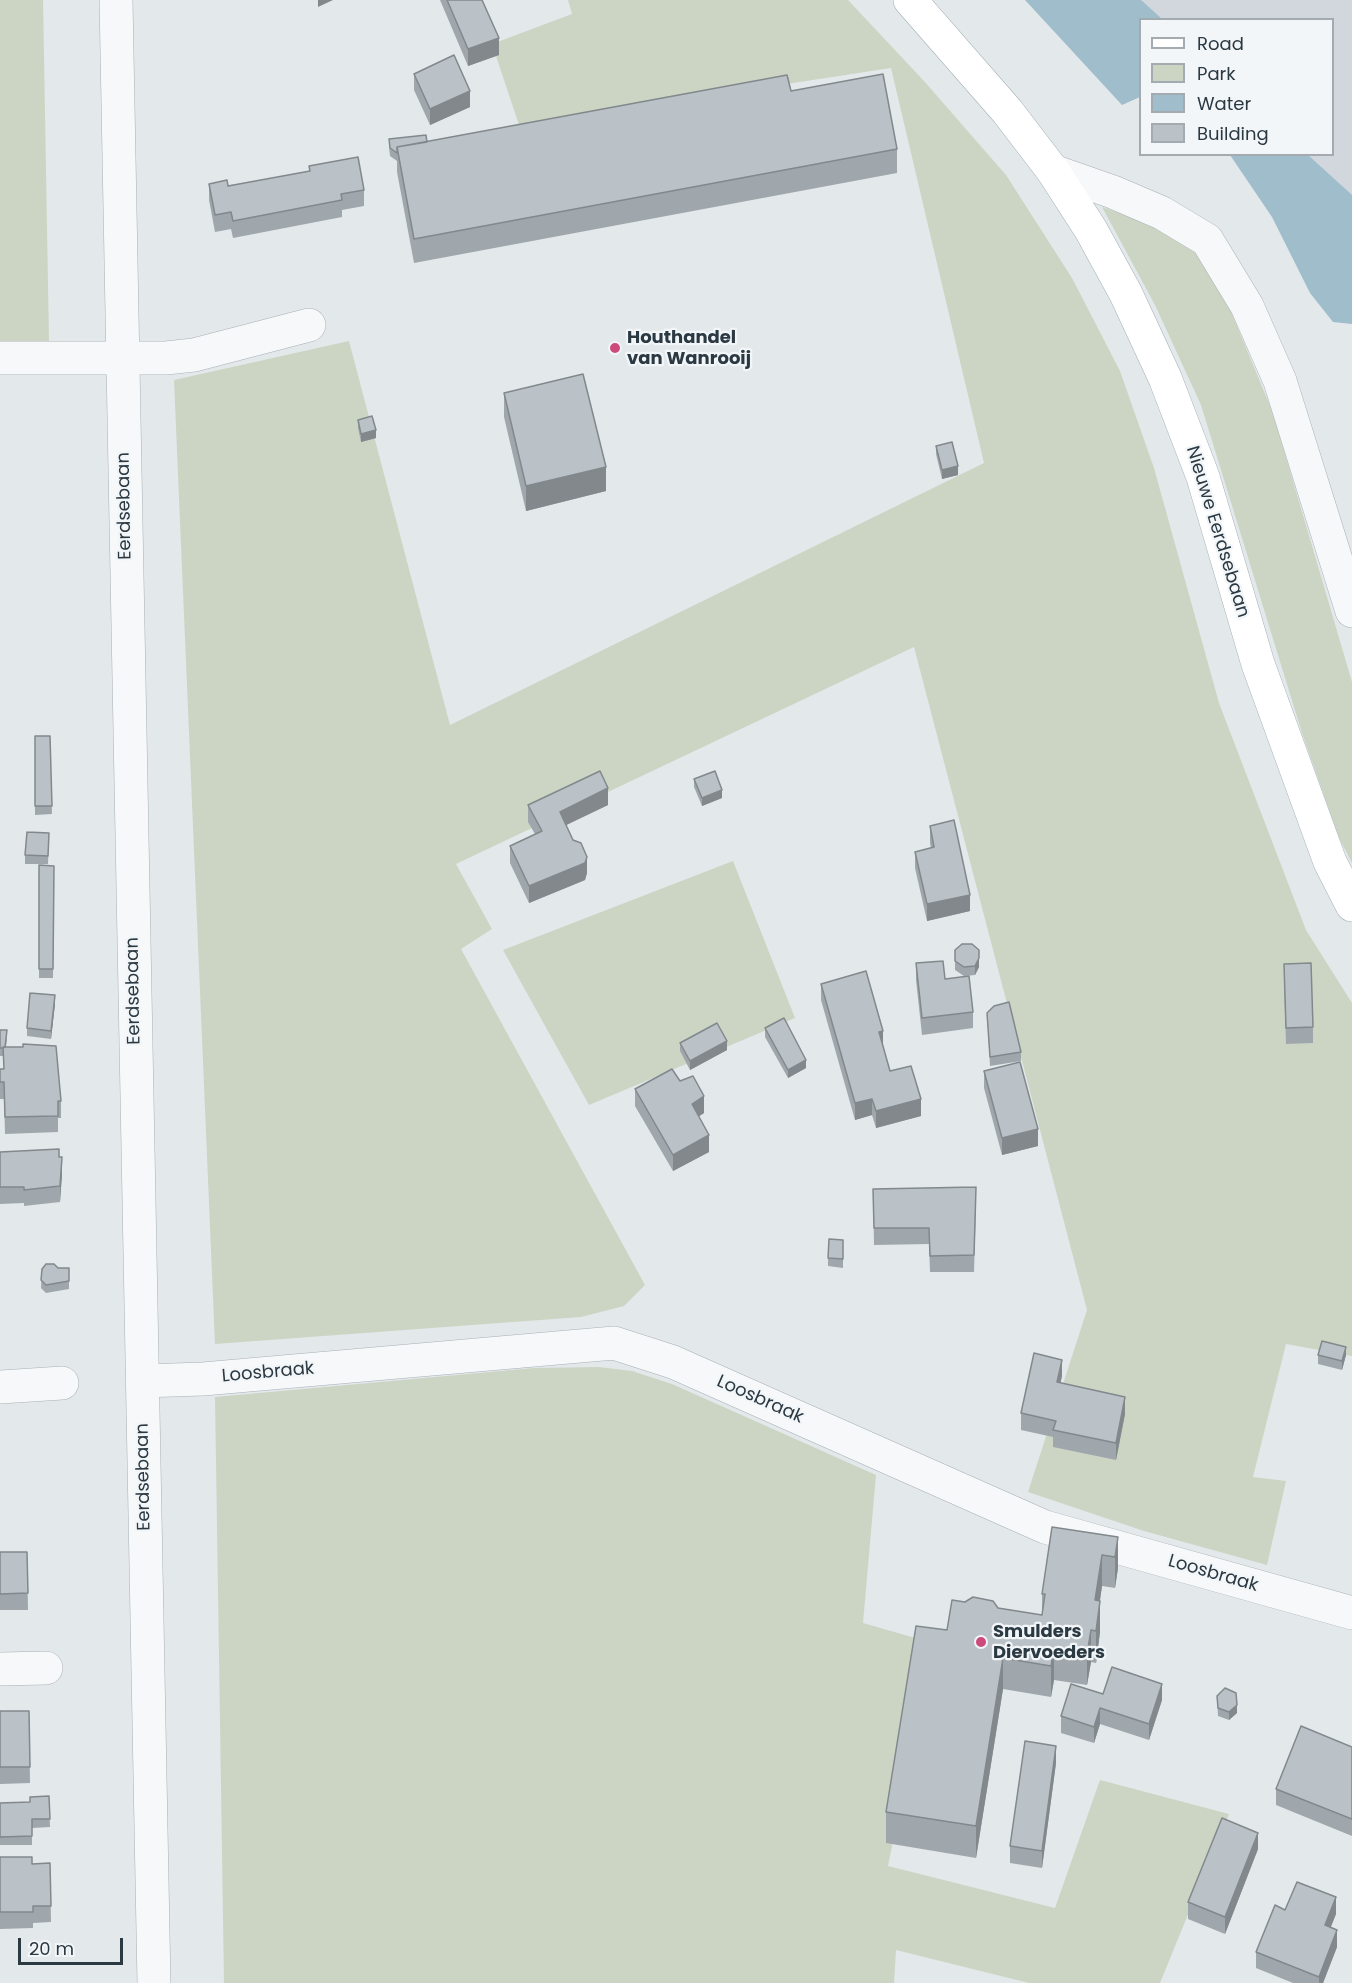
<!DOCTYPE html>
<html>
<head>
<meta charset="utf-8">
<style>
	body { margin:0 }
	#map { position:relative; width:1352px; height:1983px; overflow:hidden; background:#e3e8eb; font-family:Poppins,sans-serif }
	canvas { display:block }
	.legend { position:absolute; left:1139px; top:18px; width:195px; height:138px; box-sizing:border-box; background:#f3f6f8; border:2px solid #a3aab0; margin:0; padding:8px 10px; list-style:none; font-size:18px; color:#2b3943 }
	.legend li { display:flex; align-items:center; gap:12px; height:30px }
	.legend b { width:30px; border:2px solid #a3aab0 }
	.scale { position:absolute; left:18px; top:1938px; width:105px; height:27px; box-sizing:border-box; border:3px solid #2b3943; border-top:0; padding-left:8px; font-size:18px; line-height:21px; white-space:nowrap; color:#2b3943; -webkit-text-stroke:4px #f3f6f8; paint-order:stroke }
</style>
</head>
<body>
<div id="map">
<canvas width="1352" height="1983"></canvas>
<ul class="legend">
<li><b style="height:8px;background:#fff"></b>Road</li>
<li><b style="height:16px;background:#ccd5c4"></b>Park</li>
<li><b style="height:16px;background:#9fbdca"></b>Water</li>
<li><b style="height:16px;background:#bac2c8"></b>Building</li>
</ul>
<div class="scale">20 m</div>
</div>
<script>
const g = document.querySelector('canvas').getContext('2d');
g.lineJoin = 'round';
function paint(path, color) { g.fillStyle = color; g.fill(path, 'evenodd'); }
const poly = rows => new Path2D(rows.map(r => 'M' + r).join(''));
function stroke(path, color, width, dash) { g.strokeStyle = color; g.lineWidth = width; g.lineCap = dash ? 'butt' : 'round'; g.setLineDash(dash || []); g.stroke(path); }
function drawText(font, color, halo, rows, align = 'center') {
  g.font = font + ' Poppins,sans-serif'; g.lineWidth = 4.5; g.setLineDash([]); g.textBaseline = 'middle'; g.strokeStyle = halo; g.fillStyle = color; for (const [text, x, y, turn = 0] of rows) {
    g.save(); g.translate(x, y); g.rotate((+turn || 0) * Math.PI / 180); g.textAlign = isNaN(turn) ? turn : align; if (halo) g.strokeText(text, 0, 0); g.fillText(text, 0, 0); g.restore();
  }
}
paint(poly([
	[1124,0,1352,0,1352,286,1259,155,1332,154,1332,20,1143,19]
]), '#d1d7dd');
paint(poly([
	[0,0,43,0,49,341,10,345,0,345],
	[568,0,848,0,924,81,1006,175,1072,278,1120,371,1154,468,1219,703,1306,930,1352,1003,1352,1356,1286,1344,1253,1477,1286,1481,1267,1565,1144,1531,1028,1492,1087,1310,914,647,456,864,492,929,461,949,645,1285,624,1306,581,1317,215,1344,174,380,349,341,450,725,984,463,891,68,519,125,492,44,572,14],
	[1102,207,1182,235,1215,273,1273,413,1352,682,1352,863,1339,838,1302,733,1201,405,1155,305],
	[733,861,795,1018,589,1105,503,950],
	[599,1367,632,1371,672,1384,876,1475,863,1623,933,1643,888,1866,1055,1908,1100,1780,1229,1814,1160,1983,1029,1983,896,1950,894,1983,224,1983,215,1397,534,1368]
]), '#ccd5c4');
paint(poly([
	[1025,0,1141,0,1162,19,1140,20,1140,97,1122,105],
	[1230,155,1308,155,1352,195,1352,324,1333,322,1310,293,1272,217]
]), '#9fbdca');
const minor = poly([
	[116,0,154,1983],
	[1053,171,1113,192,1162,213,1207,240,1247,306,1280,381,1352,611],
	[0,358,166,358,194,355,309,325],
	[142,1381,203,1379,614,1343,673,1362,1045,1527,1352,1613],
	[0,1387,62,1383],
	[0,1669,46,1668]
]);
const major = poly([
	[910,0,1007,111,1053,171,1091,230,1126,294,1165,378,1203,477,1258,664,1330,862,1352,905]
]);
stroke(minor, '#a8b0b5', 34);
stroke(major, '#a2afb6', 34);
stroke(minor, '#f6f8f9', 33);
stroke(major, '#fff', 33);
paint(poly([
	[440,0,482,0,499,55,468,66],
	[414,74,470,107,430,125,414,90],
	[791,91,897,149,897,173,414,263,397,172,397,161,390,156,389,147,389,139,427,142],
	[309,166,364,190,364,206,342,210,342,217,233,238,231,229,215,232,209,200,209,184,228,186,309,172],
	[504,393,606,491,526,511,504,417],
	[358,420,376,438,361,442,358,428],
	[936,446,958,475,942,479,936,454],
	[35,736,50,736,52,814,35,815],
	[694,779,722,798,702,806,694,787],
	[528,805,608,805,566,825,587,873,585,880,529,903,510,863,510,846,535,834,528,822],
	[930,826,970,911,927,921,915,868,915,852,931,848,930,843],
	[49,833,48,864,25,864,25,855],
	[39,865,54,866,53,978,39,978],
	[955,950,979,967,975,975,964,976,955,970],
	[916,963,945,979,973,1012,973,1028,922,1035,916,980],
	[1284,981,1313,1027,1313,1043,1286,1044],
	[821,984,890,1071,921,1116,876,1128,872,1115,855,1120,821,1000],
	[55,1004,51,1039,27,1036,27,1028],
	[987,1013,1021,1052,1021,1061,990,1066],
	[765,1028,806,1068,788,1078,765,1037],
	[0,1030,7,1039,6,1047,61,1101,61,1118,58,1118,58,1132,5,1134,4,1099,0,1099,0,1082,4,1069,3,1056,0,1056],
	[680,1043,727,1050,690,1070,680,1051],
	[984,1071,1038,1146,1002,1155,984,1088],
	[680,1081,704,1113,699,1116,709,1152,673,1171,635,1106,635,1089],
	[0,1152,59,1157,62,1174,60,1202,24,1206,24,1203,0,1204],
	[873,1189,976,1204,974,1272,930,1272,929,1244,874,1245],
	[843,1240,843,1268,828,1266,828,1258],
	[69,1268,69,1289,46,1293,41,1288,42,1269],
	[1318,1355,1346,1355,1342,1370,1318,1364],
	[1062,1376,1060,1383,1125,1414,1116,1460,1053,1447,1053,1437,1021,1430,1021,1413],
	[1118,1537,1118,1568,1115,1588,1102,1586,1100,1601,1100,1632,1096,1663,1091,1662,1087,1685,1054,1680,1051,1697,1003,1689,976,1858,886,1843,886,1812,947,1630,998,1608,1042,1615,1042,1594],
	[0,1552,27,1552,28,1610,0,1610],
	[1103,1694,1162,1700,1149,1740,1100,1724,1094,1743,1061,1733,1061,1716],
	[1217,1696,1237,1713,1229,1720,1218,1716],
	[0,1711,29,1711,30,1783,0,1784],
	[1352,1747,1352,1836,1276,1805,1276,1789],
	[1056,1763,1042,1868,1010,1863,1010,1846],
	[49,1796,50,1827,32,1828,32,1845,0,1845,0,1803,30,1802],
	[1258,1849,1225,1934,1188,1919,1188,1902],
	[0,1857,32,1864,50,1863,51,1922,33,1923,33,1928,0,1929],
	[1285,1910,1336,1914,1330,1928,1337,1947,1323,1983,1293,1983,1256,1968,1256,1952]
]), '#a0a7ac');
paint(poly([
	[318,0,333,0,318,7],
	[499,38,499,55,468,66,468,49],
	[470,91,470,107,430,125,430,109],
	[376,430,376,438,361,442,361,434],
	[958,466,958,475,942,479,942,470],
	[606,467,606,491,526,511,526,486],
	[608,788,608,805,560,828,560,812],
	[722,790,722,798,702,806,702,798],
	[587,857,587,873,585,880,529,903,529,886],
	[970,895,970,911,927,921,927,904],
	[979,958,979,967,975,975,975,966],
	[55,995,55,1004,51,1039,51,1031],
	[883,1031,883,1047,879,1032],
	[727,1041,727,1050,690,1070,690,1061],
	[806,1060,806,1068,788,1078,788,1070],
	[704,1096,704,1113,692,1121,692,1104],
	[872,1099,872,1115,855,1120,855,1103],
	[921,1099,921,1116,876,1128,876,1111],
	[1038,1129,1038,1146,1002,1155,1002,1138],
	[709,1135,709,1152,673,1171,673,1155],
	[62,1157,62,1174,60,1202,60,1186],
	[1346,1347,1346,1355,1342,1370,1342,1361],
	[1062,1360,1062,1376,1057,1399,1057,1382],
	[1125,1397,1125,1414,1116,1460,1116,1443],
	[1118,1537,1118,1568,1115,1588,1115,1557],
	[1102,1555,1102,1586,1095,1632,1095,1600],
	[1100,1601,1100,1632,1096,1663,1096,1631],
	[1091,1630,1091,1662,1087,1685,1087,1654],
	[1054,1648,1054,1680,1051,1697,1051,1666],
	[1003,1658,1003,1689,976,1858,976,1826],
	[1162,1684,1162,1700,1149,1740,1149,1724],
	[1237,1705,1237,1713,1229,1720,1229,1712],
	[1100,1708,1100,1724,1094,1743,1094,1727],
	[1056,1746,1056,1763,1042,1868,1042,1851],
	[1258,1833,1258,1849,1225,1934,1225,1917],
	[1336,1897,1336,1914,1325,1942,1325,1925],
	[1337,1930,1337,1947,1323,1983,1319,1983,1319,1977]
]), '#82888c');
const building = poly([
	[447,0,482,0,499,38,468,49,447,0],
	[454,55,470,91,430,109,414,74,454,55],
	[883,74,897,149,414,239,397,147,787,75,791,91,883,74],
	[426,135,427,142,397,147,397,153,390,148,389,139,426,135],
	[358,157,364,190,341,194,342,200,233,221,231,212,215,215,209,184,227,180,228,186,310,171,309,166,358,157],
	[583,374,606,467,526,486,504,393,583,374],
	[372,416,376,430,361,434,358,420,372,416],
	[952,442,958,466,942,470,936,446,952,442],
	[35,736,50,736,52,806,35,806,35,736],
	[600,771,608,788,560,812,573,840,581,843,587,857,585,863,529,886,510,846,542,831,528,805,600,771],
	[715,771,722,790,702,798,694,779,715,771],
	[954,820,970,895,927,904,915,852,934,847,930,826,954,820],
	[27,832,49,833,48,856,25,855,27,832],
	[39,865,54,866,53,969,39,969,39,865],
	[962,944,972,944,979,950,979,958,975,966,964,967,955,961,955,950,962,944],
	[943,961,945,979,969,976,973,1012,922,1018,916,963,943,961],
	[1311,963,1313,1027,1286,1028,1284,964,1311,963],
	[866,971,883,1031,879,1032,890,1071,911,1066,921,1099,876,1111,872,1099,855,1103,821,984,866,971],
	[30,993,55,995,51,1031,27,1028,30,993],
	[1009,1002,1021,1052,990,1057,987,1013,994,1006,1009,1002],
	[784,1018,806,1060,788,1070,765,1028,784,1018],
	[717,1023,727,1041,690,1061,680,1043,717,1023],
	[0,1030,7,1030,5,1047,3,1048,0,1048,0,1030],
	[23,1044,56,1046,61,1101,58,1101,58,1116,5,1117,4,1082,0,1082,0,1069,4,1069,3,1047,23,1047,23,1044],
	[1020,1062,1038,1129,1002,1138,984,1071,1020,1062],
	[672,1069,680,1081,693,1076,704,1096,692,1104,709,1135,673,1155,635,1089,672,1069],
	[59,1149,59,1157,62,1157,60,1186,24,1190,24,1187,0,1187,0,1152,59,1149],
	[976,1187,974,1255,930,1256,929,1228,874,1228,873,1189,976,1187],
	[829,1239,843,1240,843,1259,828,1258,829,1239],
	[46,1264,54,1264,58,1268,69,1268,69,1281,46,1285,41,1280,42,1269,46,1264],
	[1322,1341,1346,1347,1342,1361,1318,1355,1322,1341],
	[1034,1353,1062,1360,1057,1382,1125,1397,1116,1443,1053,1430,1056,1421,1021,1413,1034,1353],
	[1052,1527,1118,1537,1115,1557,1102,1555,1095,1600,1100,1601,1096,1631,1091,1630,1087,1654,1054,1648,1051,1666,1003,1658,976,1826,886,1812,916,1626,947,1630,952,1600,965,1602,973,1597,993,1601,998,1608,1042,1615,1045,1594,1042,1594,1052,1527],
	[0,1552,27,1552,28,1593,0,1594,0,1552],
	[1112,1667,1162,1684,1149,1724,1100,1708,1094,1727,1061,1716,1071,1684,1103,1694,1112,1667],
	[1225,1688,1236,1693,1237,1705,1229,1712,1218,1708,1217,1696,1225,1688],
	[0,1711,29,1711,30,1767,0,1767,0,1711],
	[1301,1726,1352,1747,1352,1819,1276,1789,1301,1726],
	[1025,1741,1056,1746,1042,1851,1010,1846,1025,1741],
	[49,1796,50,1819,32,1819,32,1836,0,1837,0,1803,30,1802,30,1797,49,1796],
	[1222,1818,1258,1833,1225,1917,1188,1902,1222,1818],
	[0,1857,32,1857,32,1864,50,1863,51,1906,33,1906,33,1912,0,1912,0,1857],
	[1297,1882,1336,1897,1325,1925,1337,1930,1319,1977,1256,1952,1275,1905,1285,1910,1297,1882]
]);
paint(building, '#bac2c8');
stroke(building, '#82888c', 1.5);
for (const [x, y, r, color] of [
	[615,348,6,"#cd4a7c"],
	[981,1642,6,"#cd4a7c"]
]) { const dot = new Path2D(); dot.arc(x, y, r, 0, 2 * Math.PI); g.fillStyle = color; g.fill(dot); stroke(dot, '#f3f6f8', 2); }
drawText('bold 18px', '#2b3943', '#f3f6f8', [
	["Houthandel",627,338],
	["van Wanrooij",627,359],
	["Smulders",993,1632],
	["Diervoeders",993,1653]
], 'left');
drawText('18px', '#2b3943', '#f3f6f8', [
	["Eerdsebaan",125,506,-91],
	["Nieuwe Eerdsebaan",1217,532,73],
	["Eerdsebaan",134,991,-91],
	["Loosbraak",268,1373,-5],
	["Loosbraak",760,1400,24],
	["Eerdsebaan",144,1477,-91],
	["Loosbraak",1213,1574,16]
]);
</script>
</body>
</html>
